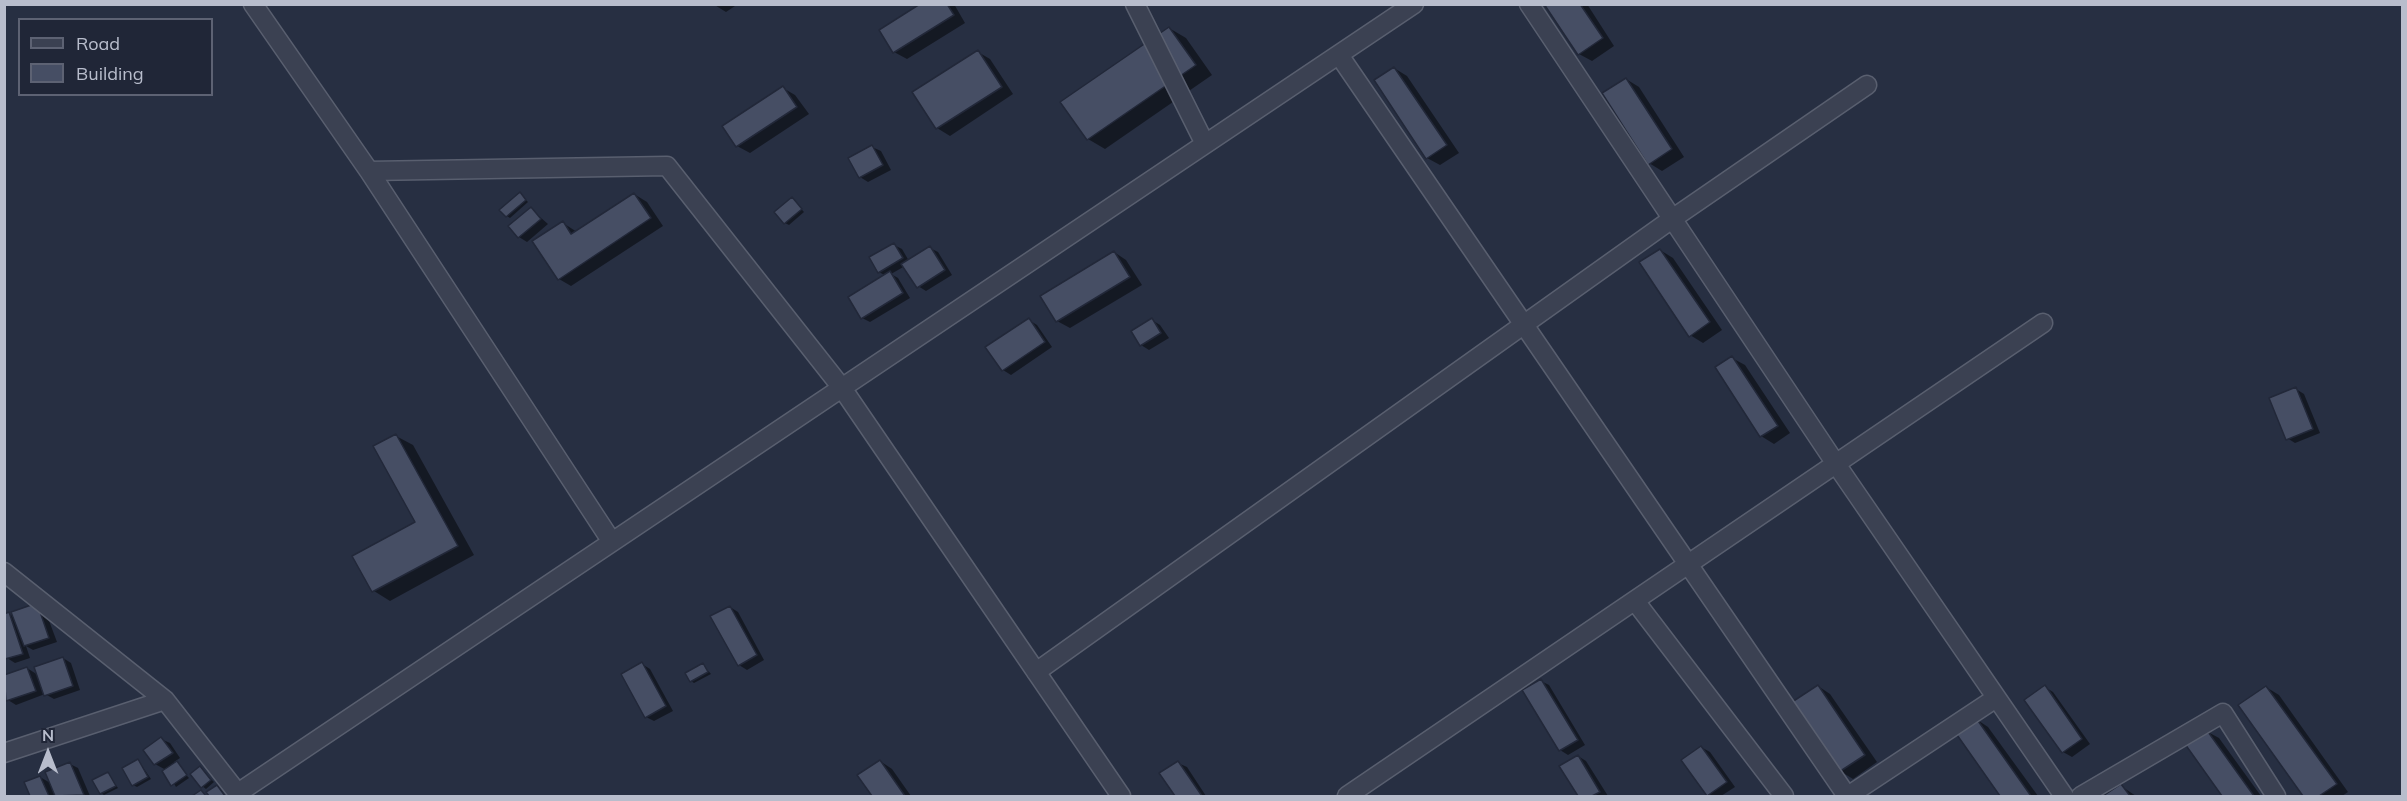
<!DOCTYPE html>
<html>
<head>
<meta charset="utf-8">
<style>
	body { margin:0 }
	#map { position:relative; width:2407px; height:801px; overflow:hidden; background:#272f42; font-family:Mulish,sans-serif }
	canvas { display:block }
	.frame { position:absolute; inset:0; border:6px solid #b8bdcc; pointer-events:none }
	.legend { position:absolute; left:18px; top:18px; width:195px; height:78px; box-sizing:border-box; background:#202637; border:2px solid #5d6273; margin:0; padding:8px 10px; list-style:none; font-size:18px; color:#b8bdcc }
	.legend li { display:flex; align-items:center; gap:12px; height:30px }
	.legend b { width:30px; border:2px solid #5d6273 }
	.north { position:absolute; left:18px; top:723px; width:60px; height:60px; -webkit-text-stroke:4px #202637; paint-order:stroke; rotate:0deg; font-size:16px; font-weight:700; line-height:24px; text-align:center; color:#b8bdcc }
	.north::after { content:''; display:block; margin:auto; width:21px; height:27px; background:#b8bdcc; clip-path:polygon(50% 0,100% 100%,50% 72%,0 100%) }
</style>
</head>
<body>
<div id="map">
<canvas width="2407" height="801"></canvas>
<div class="frame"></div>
<ul class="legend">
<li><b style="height:8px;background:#3b4152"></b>Road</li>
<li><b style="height:16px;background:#464e64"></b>Building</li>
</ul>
<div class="north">N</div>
</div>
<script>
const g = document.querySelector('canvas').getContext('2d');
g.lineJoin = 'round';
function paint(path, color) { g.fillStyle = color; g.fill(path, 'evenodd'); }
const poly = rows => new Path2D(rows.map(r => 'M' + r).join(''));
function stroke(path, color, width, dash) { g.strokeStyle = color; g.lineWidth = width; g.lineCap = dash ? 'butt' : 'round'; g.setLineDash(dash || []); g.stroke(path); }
paint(poly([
	[713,4,738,4,726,12],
	[923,4,954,4,965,23,907,59,894,52],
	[1546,4,1587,4,1614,46,1592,61,1579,54],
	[1169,28,1186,38,1212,75,1105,149,1088,139,1062,103],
	[978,52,990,59,1013,94,950,136,937,128],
	[1394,68,1407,76,1459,153,1440,165,1427,158],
	[1626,79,1639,87,1684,157,1662,171,1649,163],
	[783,88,795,95,809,114,750,153,737,146],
	[872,147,881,151,891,170,868,182,860,177],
	[520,194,528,202,510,218,507,216],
	[634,194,647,202,663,226,571,286,559,279,563,223,577,232],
	[792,199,804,212,789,225,785,223],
	[531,209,548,224,527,242,519,237],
	[894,245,902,249,909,261,930,248,938,252,952,275,926,291,918,286,905,266,891,274,898,278,910,298,870,322,862,318,886,276,879,272],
	[1660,250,1673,258,1722,330,1703,343,1690,335],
	[1114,252,1126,260,1142,285,1070,328,1057,321],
	[1029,320,1037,325,1052,347,1011,375,1003,370],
	[1152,320,1160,325,1169,338,1149,350,1141,345],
	[1732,358,1745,365,1790,433,1774,444,1761,436,1717,368],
	[2296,389,2304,394,2320,433,2295,443,2287,438],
	[396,436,413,445,474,555,390,601,374,591,354,556,417,522],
	[730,607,738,612,764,660,747,670,739,665],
	[45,610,57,642,33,650,26,646,30,658,15,663,7,658,4,615,9,614,15,617],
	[63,658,71,663,80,690,54,699,45,694,16,705,8,700,4,677,27,668,38,675],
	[642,664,650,669,673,711,654,721,646,717],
	[703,665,711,674,694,683,691,681],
	[1541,681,1549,685,1585,745,1568,755,1560,750],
	[1818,686,1830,694,1877,762,1853,779,1840,771],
	[2045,687,2053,692,2090,744,2072,757,2063,752],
	[2266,687,2279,695,2348,792,2342,796,2305,796,2240,706],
	[1976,719,1988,727,2038,796,2002,796,1957,733],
	[2206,731,2219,738,2261,796,2224,796,2187,745],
	[161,739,170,743,180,758,174,762,189,778,176,787,166,770,155,764,145,750],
	[1701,747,1710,752,1735,787,1721,796,1708,795],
	[1578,756,1586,761,1608,796,1579,796,1561,766],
	[138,760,151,779,137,787,133,785],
	[880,761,892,769,911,796,874,796,859,775],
	[1178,763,1187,767,1206,796,1177,796,1162,773],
	[70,764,78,768,90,796,32,796,26,783,40,777,52,784],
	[200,768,214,782,206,789,202,786],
	[108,774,118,788,104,795,101,793],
	[2121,786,2136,796,2106,796]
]), '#0007');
const building = poly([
	[920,4,947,4,954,15,893,53,879,30,920,4],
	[1544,4,1580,4,1603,38,1578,55,1544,4],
	[1169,27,1196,65,1087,140,1060,102,1169,27],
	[978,50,1002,87,936,129,912,92,978,50],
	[1394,67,1447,145,1426,159,1374,80,1394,67],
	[1626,78,1672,149,1648,165,1602,93,1626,78],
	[783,86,797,107,736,147,722,126,783,86],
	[872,145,883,165,859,178,848,158,872,145],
	[520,192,526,200,506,217,499,210,520,192],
	[634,193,651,218,558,280,532,241,563,221,571,234,634,193],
	[792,197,802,209,784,224,774,212,792,197],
	[531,207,541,219,518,238,508,226,531,207],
	[894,243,903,258,878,273,869,257,894,243],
	[930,246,945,270,917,288,901,264,930,246],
	[1660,249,1710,322,1689,337,1639,262,1660,249],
	[1114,251,1130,277,1056,322,1040,296,1114,251],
	[890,271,903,293,861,319,848,297,890,271],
	[1029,318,1045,342,1002,371,985,347,1029,318],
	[1152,318,1161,333,1140,346,1131,331,1152,318],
	[1732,356,1778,426,1760,437,1715,367,1732,356],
	[2296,387,2313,429,2286,440,2269,398,2296,387],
	[396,434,458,546,372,592,352,556,415,522,373,446,396,434],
	[37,603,49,638,24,646,11,612,37,603],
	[730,606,757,655,738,666,710,616,730,606],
	[9,612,23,654,5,659,4,614,9,612],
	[63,657,73,686,44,696,34,667,63,657],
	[642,662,666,706,645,718,621,674,642,662],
	[703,663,708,672,690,682,685,673,703,663],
	[27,667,36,691,6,701,4,675,27,667],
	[1541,679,1578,740,1559,751,1522,690,1541,679],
	[1818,685,1865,755,1839,772,1792,702,1818,685],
	[2045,685,2082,739,2062,753,2024,700,2045,685],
	[2266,686,2337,784,2319,796,2303,796,2238,705,2266,686],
	[1976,718,2031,796,2000,796,1955,732,1976,718],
	[2206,729,2254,796,2222,796,2185,744,2206,729],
	[161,737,173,753,154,765,143,750,161,737],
	[1701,746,1727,782,1707,796,1681,760,1701,746],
	[1578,755,1600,792,1592,796,1578,796,1559,766,1578,755],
	[138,759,148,777,132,786,122,768,138,759],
	[880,760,905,796,872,796,857,775,880,760],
	[177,761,187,775,171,786,162,771,177,761],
	[1178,761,1202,796,1175,796,1159,773,1178,761],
	[70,762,84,795,55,796,45,772,70,762],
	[200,766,211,780,201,788,190,774,200,766],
	[108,772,116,786,100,794,92,780,108,772],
	[40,776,49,796,30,796,24,782,40,776],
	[2121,784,2130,796,2103,796,2121,784],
	[217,785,225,796,209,796,206,792,217,785],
	[201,790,206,796,192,796,201,790]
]);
paint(building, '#464e64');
stroke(building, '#222839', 1.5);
const minor = poly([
	[253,4,369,171,612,542],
	[1135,4,1205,144],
	[1529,4,1836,464,2064,796],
	[1339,55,1847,796],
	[369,171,667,166,842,388,1121,796],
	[4,572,165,700,240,796],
	[1635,601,1784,796],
	[1036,672,1672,219,1867,85],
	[4,753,165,700],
	[238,793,1414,4],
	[1347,796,2043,323],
	[1848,796,1996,698],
	[2081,796,2223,713,2276,796]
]);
stroke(minor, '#595f6f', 21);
stroke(minor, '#3b4152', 18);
</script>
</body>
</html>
